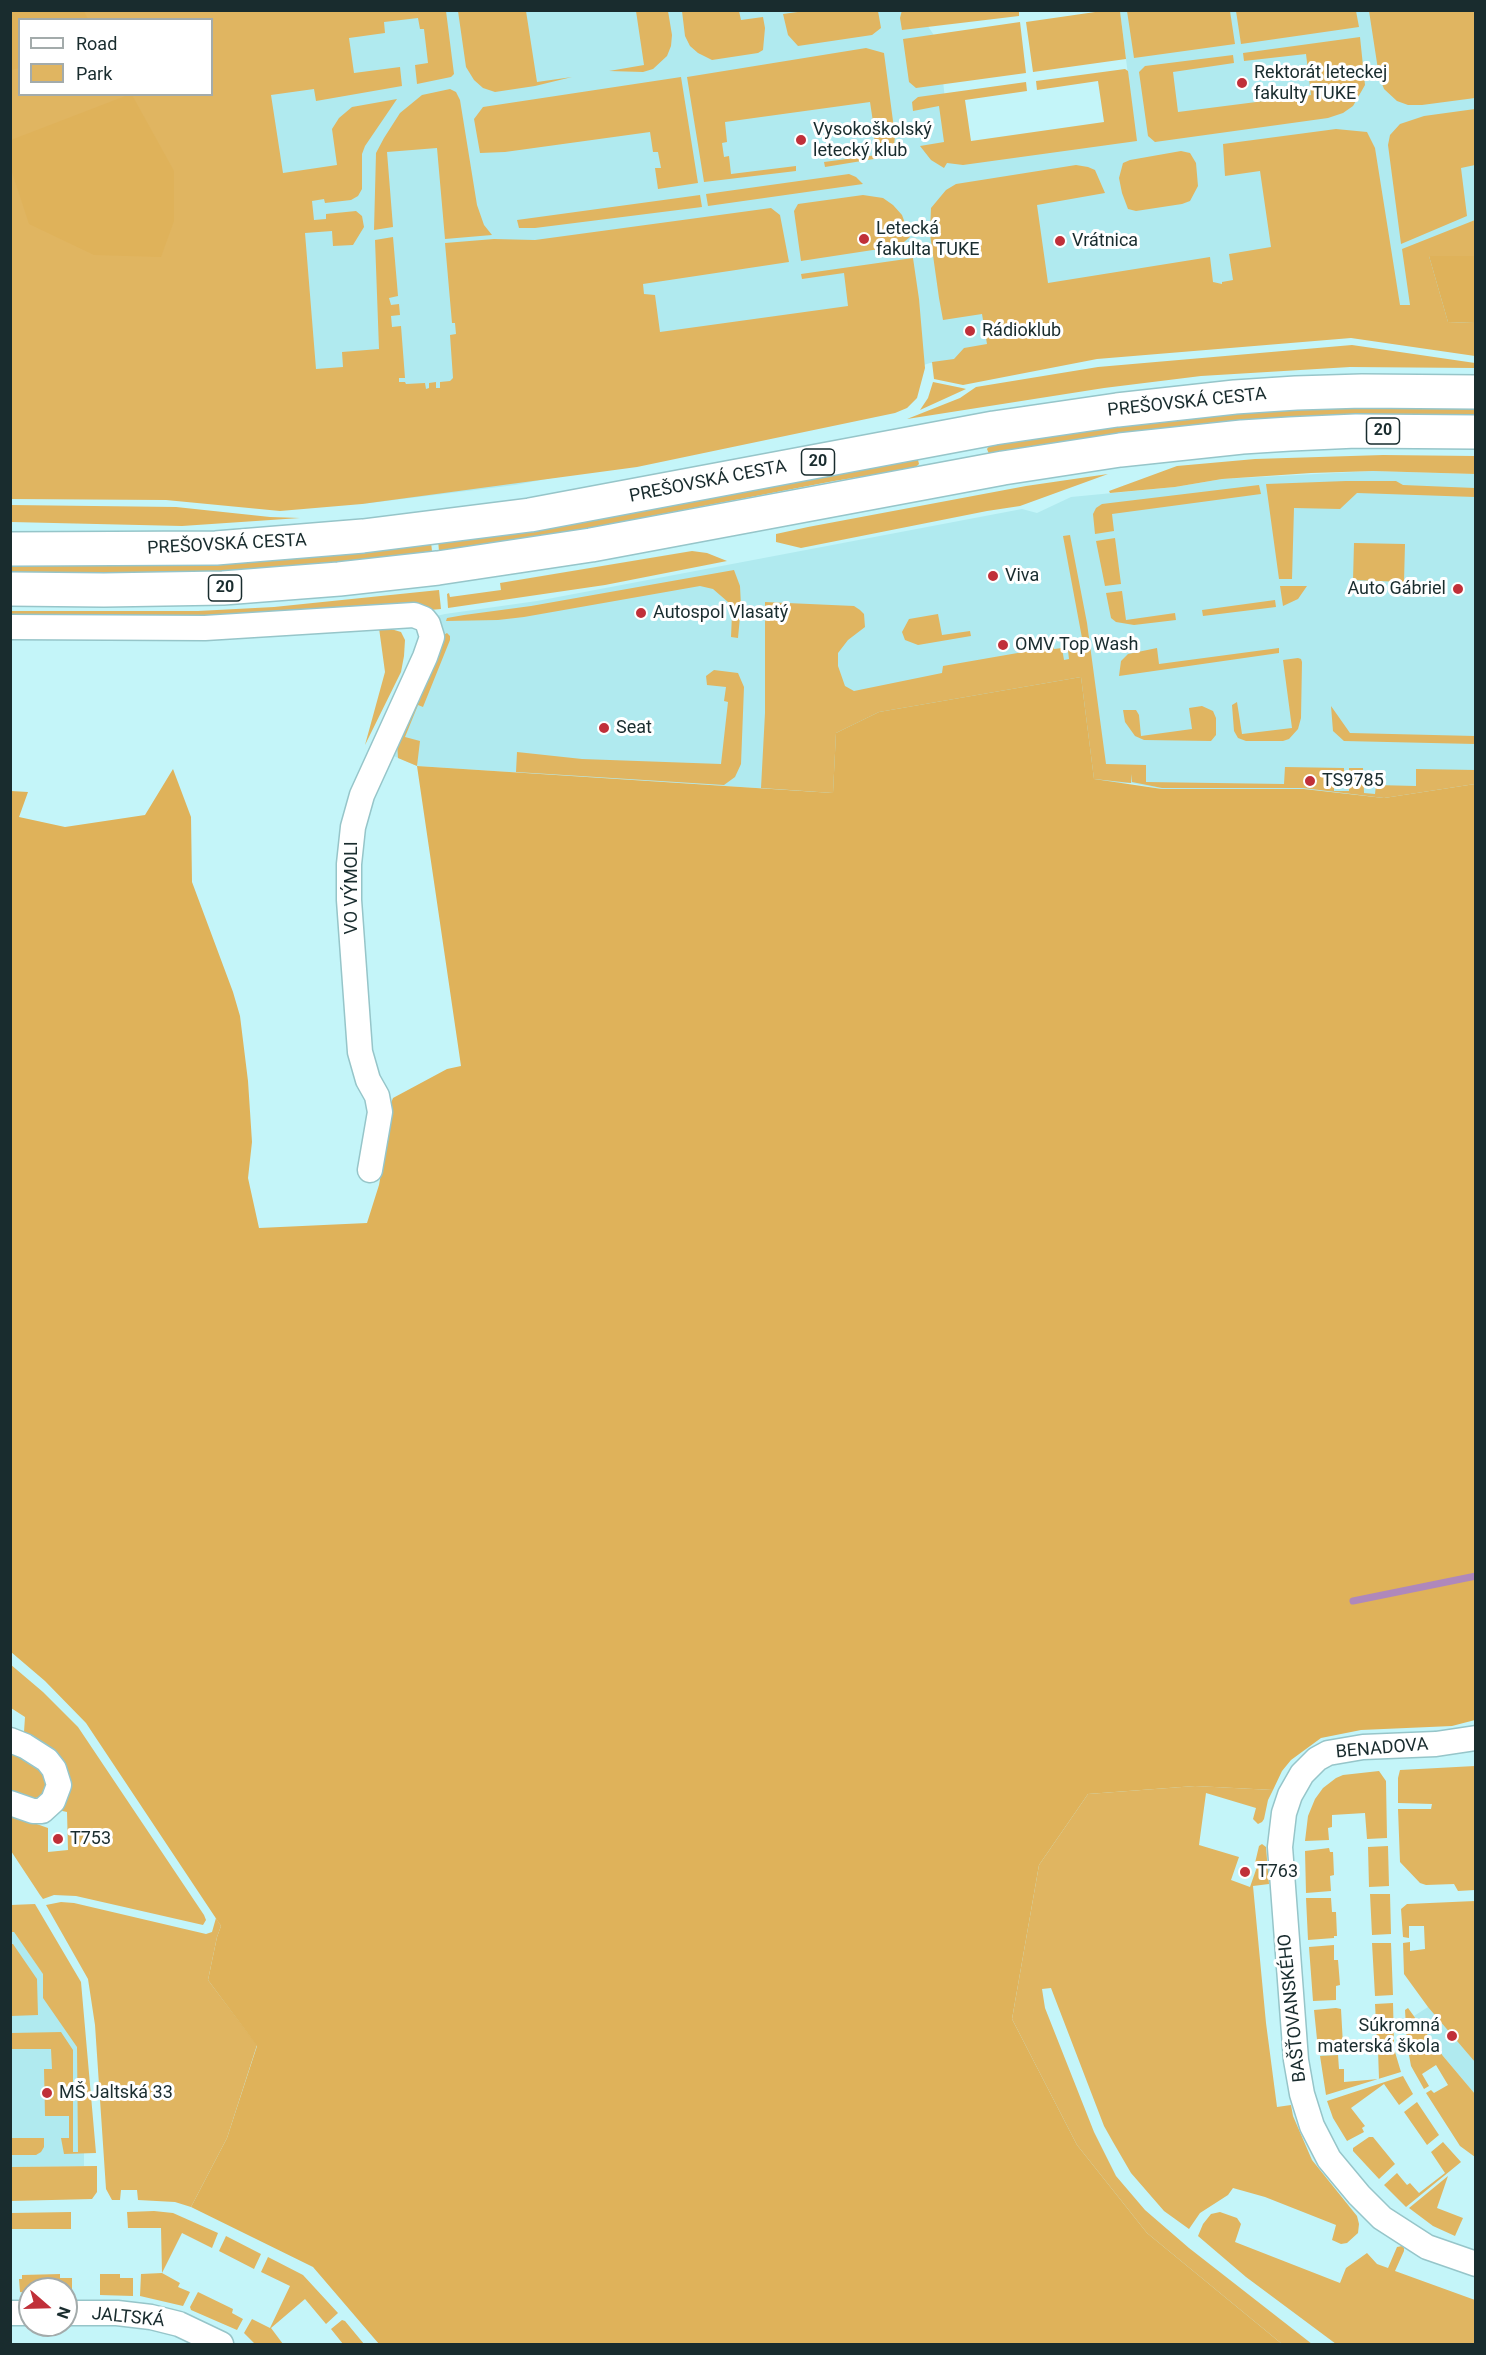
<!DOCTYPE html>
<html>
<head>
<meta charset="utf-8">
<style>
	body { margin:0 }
	#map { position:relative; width:1486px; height:2355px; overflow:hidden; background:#c4f5f9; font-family:Roboto,sans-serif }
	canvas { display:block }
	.frame { position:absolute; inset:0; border:12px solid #192c2e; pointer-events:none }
	.legend { position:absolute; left:18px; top:18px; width:195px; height:78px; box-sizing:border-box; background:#fff; border:2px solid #a3abab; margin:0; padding:8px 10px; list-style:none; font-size:18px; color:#192c2e }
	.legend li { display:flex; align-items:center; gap:12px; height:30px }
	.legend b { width:30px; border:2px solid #a3abab }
	.north { position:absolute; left:18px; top:2277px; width:60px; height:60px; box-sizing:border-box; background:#fff; border:2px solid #a3abab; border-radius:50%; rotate:110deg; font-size:16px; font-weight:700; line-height:24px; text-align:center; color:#192c2e }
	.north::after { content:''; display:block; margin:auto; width:21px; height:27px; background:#c03039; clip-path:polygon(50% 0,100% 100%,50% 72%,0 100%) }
</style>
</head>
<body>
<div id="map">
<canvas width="1486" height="2355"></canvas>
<div class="frame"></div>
<ul class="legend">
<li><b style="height:8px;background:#fff"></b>Road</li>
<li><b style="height:16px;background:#e0b561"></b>Park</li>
</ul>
<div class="north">N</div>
</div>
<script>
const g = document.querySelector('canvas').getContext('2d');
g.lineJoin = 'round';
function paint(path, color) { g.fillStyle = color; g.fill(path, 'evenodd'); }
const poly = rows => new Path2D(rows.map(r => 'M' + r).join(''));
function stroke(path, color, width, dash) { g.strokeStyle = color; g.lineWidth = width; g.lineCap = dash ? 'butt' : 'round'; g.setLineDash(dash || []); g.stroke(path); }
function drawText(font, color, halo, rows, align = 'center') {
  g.font = font + ' Roboto,sans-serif'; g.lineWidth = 6; g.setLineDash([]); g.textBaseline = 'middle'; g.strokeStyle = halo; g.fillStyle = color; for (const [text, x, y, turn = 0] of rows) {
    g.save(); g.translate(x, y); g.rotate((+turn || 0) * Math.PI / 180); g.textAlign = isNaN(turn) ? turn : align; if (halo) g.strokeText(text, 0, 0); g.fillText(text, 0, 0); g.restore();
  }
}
paint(poly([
	[167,11,918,11,939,43,951,156,1135,131,1120,11,1475,11,1475,323,1401,321,930,363,594,470,515,485,362,504,212,94,212,20],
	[1373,471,1475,474,1475,784,1384,798,1304,789,1162,789,1131,783,833,793,417,766,382,751,425,657,424,619,445,614,537,601,1022,509,1037,513,1071,497,1175,487,1222,479],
	[10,1932,14,1932,84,2032,84,2166,11,2167],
	[1475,2000,1475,2094,1443,2056,1414,2016,1428,2007]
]), '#b0eaef');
paint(poly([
	[902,10,1019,11,1019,16,902,30,900,18],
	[1109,10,1120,11,1126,59,1033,72,1026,22],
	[11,11,446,11,454,74,451,77,417,84,415,65,428,63,424,29,420,29,418,18,384,22,385,33,349,38,354,73,400,67,402,86,316,101,314,89,271,95,283,173,337,165,332,129,339,118,352,107,397,99,365,146,362,154,362,189,358,196,351,200,325,203,324,199,312,201,314,220,326,219,326,214,356,211,362,216,364,227,353,245,333,246,332,231,305,233,316,369,343,367,342,352,379,349,375,240,393,237,398,296,389,298,391,305,399,304,400,315,391,316,392,327,401,326,405,378,399,378,399,382,405,382,406,384,425,383,426,389,429,388,429,383,436,382,436,388,440,388,440,382,450,381,453,378,450,335,456,334,455,323,452,323,445,243,494,239,535,240,771,208,780,215,789,262,643,284,644,294,655,295,660,332,848,306,844,273,802,279,801,274,913,258,919,299,925,368,917,398,907,408,895,413,637,467,362,504,280,511,166,500,11,499],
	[20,20,212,20,212,94,20,94],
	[458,11,526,11,537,82,572,77,535,86,495,92,483,88,474,80,466,67],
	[636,11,668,11,672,35,671,46,667,56,653,69,643,72,609,71,644,65],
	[682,11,739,11,741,20,763,17,765,28,763,50,758,53,712,60,698,53,690,46,685,36],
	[805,11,878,11,881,28,872,35,798,46,788,35,783,14],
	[1127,11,1230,11,1235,44,1134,58],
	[1236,11,1356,11,1359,27,1241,44],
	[1369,11,1475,11,1475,98,1422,105,1408,105,1397,101,1384,89,1379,76],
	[1020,22,1026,73,916,88,909,82,903,39],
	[1360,37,1365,85,1353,106,1343,113,1328,118,1155,142,1148,136,1139,72,1145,66,1233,55,1234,63,1173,72,1178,112,1311,95,1306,54,1244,61,1243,53],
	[866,48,884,53,895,136,894,145,886,157,825,167,824,162,877,155,874,137,880,136,877,122,873,122,870,102,725,122,727,142,722,143,724,157,729,156,731,174,796,166,796,171,704,182,687,77],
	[1125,69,1128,71,1137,141,963,165,947,163,944,168,931,160,920,146,944,142,939,106,913,111,912,102,918,97,1026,82,1027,91,965,100,971,141,1104,122,1098,81,1037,90,1036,81],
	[681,77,698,183,658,189,655,168,661,168,658,152,653,152,650,132,505,152,480,153,474,119,483,107],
	[450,89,456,92,460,100,477,205,484,225,492,235,445,239,437,148,387,152,393,227,374,230,376,153,384,138,400,113,422,95],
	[1475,109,1475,165,1461,168,1467,216,1401,244,1388,145,1390,135,1400,124,1424,116],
	[1336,129,1367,132,1375,148,1400,305,1410,305,1402,249,1475,220,1475,256,1429,256,1448,322,1475,323,1475,356,1351,338,1097,359,963,385,934,379,932,362,954,359,964,348,987,344,982,314,943,320,939,298,930,234,931,208,946,190,956,184,1076,165,1088,167,1095,170,1105,193,1037,205,1048,283,1210,257,1213,282,1222,284,1222,282,1233,280,1229,254,1271,247,1260,171,1225,176,1223,144],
	[1181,151,1190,153,1196,163,1198,186,1190,201,1182,204,1136,211,1128,209,1122,193,1119,178,1123,163,1130,160],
	[849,174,856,177,863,184,708,206,706,194],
	[700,195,702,207,535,228,519,228,517,220],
	[863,195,883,198,893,205,902,215,910,237,899,246,801,261,794,211,798,204],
	[1352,345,1475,363,1475,368,1350,367,1201,376,1104,388,907,419,960,398,976,387,1098,367],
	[933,382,962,388,966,389,920,410,928,398],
	[1362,406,1475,407,1475,417,989,454,987,449,990,445,1064,433,1236,412],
	[1383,455,1475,456,1475,474,1373,471,1311,473,1222,479,1175,487,1110,493,1109,491,1177,466,1255,459],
	[913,457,918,460,919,464,915,468,834,481,589,528,439,551,438,540],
	[1108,474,1020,506,987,511,801,548,776,542,776,534,808,527,1026,486],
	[1346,481,1396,481,1403,485,1475,488,1475,497,1357,493,1340,509,1294,508,1292,579,1279,579,1266,484],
	[1259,485,1261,494,1112,514,1114,531,1095,534,1093,514,1096,508,1102,504],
	[11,505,176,507,270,517,300,518,182,526,11,522],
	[1070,535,1087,623,1106,764,1146,765,1146,782,1284,784,1285,767,1344,768,1344,779,1334,779,1334,791,1349,791,1349,768,1363,768,1364,793,1375,794,1376,785,1416,786,1416,769,1476,770,1475,784,1384,798,1303,788,1162,788,1132,782,1132,774,1131,783,1094,779,1081,677,879,712,836,733,833,793,761,788,765,713,765,602,854,606,860,610,864,614,865,627,848,640,838,653,838,666,845,686,854,691,942,673,943,666,1029,651,1029,649,1053,644,1054,649,1062,648,1064,660,1069,659,1067,642,1082,638,1063,536],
	[1115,538,1121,584,1105,586,1096,541],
	[431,542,432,551,338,563,224,571,104,575,11,572,11,564],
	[1354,543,1405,544,1404,582,1353,580],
	[692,551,707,553,727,561,605,585,448,608,447,594,449,593,450,597,501,590,500,583],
	[734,570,740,586,741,606,738,638,731,637,732,614,728,602,713,589,700,586,524,617,498,620,446,621,447,618,464,615,531,606],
	[1280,586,1307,586,1298,599,1283,606],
	[439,590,441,609,430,610,401,603,215,619,11,618,11,611,198,611,274,607],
	[1122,591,1126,620,1175,613,1176,620,1134,625,1116,622,1111,618,1106,593],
	[1275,600,1276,607,1203,616,1202,610],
	[938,614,942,635,970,631,971,636,918,645,905,640,902,632,909,619],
	[379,628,391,629,401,632,405,640,404,656,401,672,365,745,385,672],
	[447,633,450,636,450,640,423,707,418,705,405,737,420,741,417,766,398,758,397,743,442,636],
	[1157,648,1159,664,1279,648,1279,653,1119,676,1121,661,1128,654],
	[1298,658,1301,659,1302,662,1301,718,1298,729,1289,739,1283,741,1246,741,1238,738,1234,731,1232,705,1237,702,1242,734,1292,728,1283,660],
	[714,670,738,673,744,687,741,764,735,777,724,785,516,772,517,752,582,759,721,764,728,702,724,701,726,687,707,685,706,676],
	[1202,706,1213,711,1216,718,1216,735,1211,741,1144,740,1135,736,1125,722,1123,710,1136,710,1139,715,1141,736,1192,729,1189,708],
	[1331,706,1350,733,1475,736,1475,744,1344,741,1333,731],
	[10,1664,43,1692,78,1727,204,1915,206,1920,203,1925,76,1896,54,1895,43,1899,40,1895,11,1851,11,1815,48,1828,48,1852,68,1850,67,1812,58,1810,61,1758,46,1744,24,1732,25,1717,11,1708],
	[10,1753,27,1757,47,1776,46,1790,40,1796,34,1799,11,1791],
	[1475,1766,1475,1890,1458,1891,1454,1884,1426,1885,1420,1883,1400,1862,1398,1809,1431,1809,1432,1804,1398,1803,1398,1778,1400,1770],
	[1379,1771,1386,1781,1387,1838,1367,1839,1365,1813,1332,1815,1332,1827,1328,1828,1329,1840,1305,1841,1308,1816,1315,1799,1323,1788,1336,1778,1343,1775],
	[1195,1786,1273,1790,1268,1800,1264,1819,1262,1822,1258,1824,1253,1819,1256,1808,1206,1793,1199,1845,1239,1857,1231,1880,1250,1887,1258,1864,1255,1863,1259,1846,1262,1844,1266,1847,1269,1884,1253,1886,1266,2023,1277,2107,1291,2105,1293,2116,1312,2160,1357,2216,1359,2224,1358,2233,1347,2243,1341,2244,1332,2240,1336,2225,1265,2197,1233,2188,1228,2195,1200,2213,1189,2229,1164,2211,1131,2173,1113,2142,1104,2126,1051,1988,1042,1989,1045,2008,1094,2132,1116,2176,1145,2210,1189,2248,1312,2344,1282,2344,1147,2233,1077,2145,1012,2019,1039,1865,1088,1794],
	[1388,1846,1389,1886,1369,1887,1368,1847],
	[1329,1848,1330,1852,1333,1852,1334,1875,1330,1876,1331,1891,1306,1893,1305,1851],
	[1370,1894,1390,1894,1391,1934,1372,1935],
	[1306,1898,1331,1898,1332,1912,1336,1912,1337,1936,1334,1936,1334,1938,1308,1940],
	[1475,1901,1474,2012,1475,2062,1428,2007,1404,1974,1403,1943,1410,1942,1410,1951,1425,1949,1424,1926,1409,1926,1409,1938,1403,1937,1401,1909,1407,1904],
	[61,1902,74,1903,206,1934,212,1932,216,1918,221,1926,217,1937,208,1980,257,2045,227,2138,191,2207,175,2202,138,2200,137,2190,121,2190,120,2200,112,2200,106,2189,95,2025,88,1979,46,1905],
	[35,1904,81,1982,96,2153,64,2154,61,2138,69,2138,69,2116,45,2116,44,2069,52,2069,51,2049,11,2049,11,2033,61,2032,73,2050,73,2152,78,2152,77,2047,43,1998,43,1974,14,1932,11,1932,11,1905],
	[1372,1943,1391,1943,1393,1995,1375,1996],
	[10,1944,13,1944,37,1979,38,2015,11,2016],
	[1334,1945,1334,1960,1338,1960,1340,1985,1336,1986,1336,2000,1313,2001,1309,1947],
	[1393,2003,1394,2043,1377,2043,1375,2004],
	[1336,2008,1341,2009,1343,2045,1338,2045,1338,2048,1318,2049,1314,2010],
	[1408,2008,1443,2056,1475,2094,1475,2157,1460,2146,1426,2093,1431,2090,1434,2093,1448,2085,1436,2065,1422,2074,1429,2086,1424,2089,1411,2066,1407,2044,1405,2010],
	[1378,2050,1395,2052,1401,2072,1326,2095,1320,2056,1338,2055,1339,2069,1344,2069,1344,2082,1379,2079],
	[1403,2076,1413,2094,1399,2105,1384,2084,1351,2108,1365,2126,1362,2128,1364,2132,1347,2141,1333,2118,1327,2101],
	[1417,2102,1439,2135,1427,2145,1404,2112],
	[10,2118,11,2138,44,2138,44,2147,41,2152,36,2155,11,2155],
	[1369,2137,1373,2137,1395,2164,1379,2179,1353,2151,1353,2148],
	[1443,2142,1461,2162,1406,2207,1384,2185,1397,2173,1407,2185,1410,2183,1419,2193,1445,2173,1431,2152],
	[97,2166,97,2192,92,2199,11,2201,11,2167],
	[1448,2176,1437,2208,1463,2218,1455,2236,1433,2226,1409,2208],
	[154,2211,173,2213,218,2233,212,2248,182,2233,162,2273,180,2283,178,2287,190,2292,183,2306,140,2296,141,2274,162,2273,161,2228,128,2228,127,2212],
	[71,2212,71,2229,11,2229,11,2213],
	[1220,2212,1237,2218,1241,2224,1235,2242,1340,2283,1346,2268,1367,2253,1377,2264,1388,2268,1397,2247,1402,2246,1404,2248,1404,2251,1395,2271,1475,2300,1475,2344,1336,2344,1246,2277,1198,2236,1203,2224,1211,2214],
	[226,2236,261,2254,254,2269,219,2251],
	[268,2257,303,2275,338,2313,326,2324,305,2299,271,2328,283,2344,255,2344,244,2333,252,2319,270,2328,290,2286,261,2272],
	[60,2274,60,2278,72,2278,72,2293,66,2294,66,2289,30,2289,30,2293,20,2292,19,2279,22,2279,22,2275],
	[100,2274,120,2274,120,2278,133,2278,133,2296,100,2295],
	[198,2292,233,2309,232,2313,243,2319,237,2330,191,2310,190,2307],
	[342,2320,345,2321,364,2344,343,2344,331,2329]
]), '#e0b561');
paint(poly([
	[11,10,84,11,88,19,20,20,19,68,11,70],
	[128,95,132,95,174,171,174,221,161,257,94,255,29,224,11,169,11,140],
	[1429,256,1475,256,1475,323,1448,322],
	[1081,677,1094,779,1162,789,1304,789,1384,798,1475,784,1475,1720,1452,1726,1361,1730,1321,1738,1291,1760,1282,1771,1273,1790,1195,1786,1088,1794,1039,1865,1012,2019,1077,2145,1147,2233,1282,2344,379,2344,313,2267,191,2207,227,2138,257,2046,208,1980,217,1937,221,1926,86,1723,45,1681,11,1652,11,791,28,792,19,817,65,827,145,815,173,769,191,817,192,882,233,992,240,1016,248,1081,252,1142,248,1178,259,1228,367,1223,379,1185,386,1145,387,1113,393,1098,447,1069,461,1066,417,766,833,793,836,733,879,712]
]), '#dfb25a');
stroke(poly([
	[1353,1601,1476,1576]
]), '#af88bb', 7);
const minor = poly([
	[10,627,205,628,414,615,424,619,428,624,432,637,425,657,362,795,353,827,349,864,349,900,360,1052,368,1080,377,1096,380,1112,370,1170],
	[1476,1738,1436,1744,1363,1747,1328,1753,1317,1759,1302,1774,1290,1795,1284,1813,1280,1847,1296,2060,1302,2094,1312,2126,1329,2159,1359,2195,1382,2218,1427,2247,1476,2264],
	[10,1740,25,1746,47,1760,54,1769,59,1785,53,1801,42,1811,33,1811,10,1803],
	[10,2313,30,2313],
	[66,2313,117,2313,151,2317,179,2324,221,2344]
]);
const highway = poly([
	[10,549,216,548,363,536,530,515,994,428,1117,410,1235,397,1296,393,1362,391,1476,392],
	[10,589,104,590,223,588,339,579,438,568,591,545,1003,468,1120,450,1242,437,1290,434,1356,431,1476,432]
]);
stroke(minor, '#96c5c9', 27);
stroke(highway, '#96c5c9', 36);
stroke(minor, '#fff', 24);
stroke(highway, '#fff', 33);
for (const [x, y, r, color] of [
	[1242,83,6,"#c03039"],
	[801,140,6,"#c03039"],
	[864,239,6,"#c03039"],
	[1060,241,6,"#c03039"],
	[970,331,6,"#c03039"],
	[993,576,6,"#c03039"],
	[1458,589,6,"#c03039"],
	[641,613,6,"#c03039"],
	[1003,645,6,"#c03039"],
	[604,728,6,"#c03039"],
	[1310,781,6,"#c03039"],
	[58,1839,6,"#c03039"],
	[1245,1872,6,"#c03039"],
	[1452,2036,6,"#c03039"],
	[47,2093,6,"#c03039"]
]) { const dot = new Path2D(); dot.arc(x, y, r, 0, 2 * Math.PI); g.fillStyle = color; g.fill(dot); stroke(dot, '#fff', 2); }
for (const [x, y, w] of [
	[1383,431,33],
	[818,462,33],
	[225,588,33]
]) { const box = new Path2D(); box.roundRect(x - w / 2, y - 13, w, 26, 4.5); g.fillStyle = '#fff'; g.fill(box); stroke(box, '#192c2e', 1.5); }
drawText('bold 16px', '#192c2e', null, [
	["20",1383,431],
	["20",818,462],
	["20",225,588]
]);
drawText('18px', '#192c2e', '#fff', [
	["Rektorát leteckej",1254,73],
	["fakulty TUKE",1254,94],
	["Vysokoškolský",813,130],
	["letecký klub",813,151],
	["Letecká",876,229],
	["fakulta TUKE",876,250],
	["Vrátnica",1072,241],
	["Rádioklub",982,331],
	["Viva",1005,576],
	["Auto Gábriel",1446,589,"right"],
	["Autospol Vlasatý",653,613],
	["OMV Top Wash",1015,645],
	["Seat",616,728],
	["TS9785",1322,781],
	["T753",70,1839],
	["T763",1257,1872],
	["Súkromná",1440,2026,"right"],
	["materská škola",1440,2047,"right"],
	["MŠ Jaltská 33",59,2093]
], 'left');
drawText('18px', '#192c2e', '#fff', [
	["PREŠOVSKÁ CESTA",1187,403,-6],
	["PREŠOVSKÁ CESTA",708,482,-11],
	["PREŠOVSKÁ CESTA",227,545,-3],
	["VO VÝMOLI",352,888,-90],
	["BENADOVA",1382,1749,-5],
	["BAŠŤOVANSKÉHO",1293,2008,-96],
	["JALTSKÁ",128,2318,6]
]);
</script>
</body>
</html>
